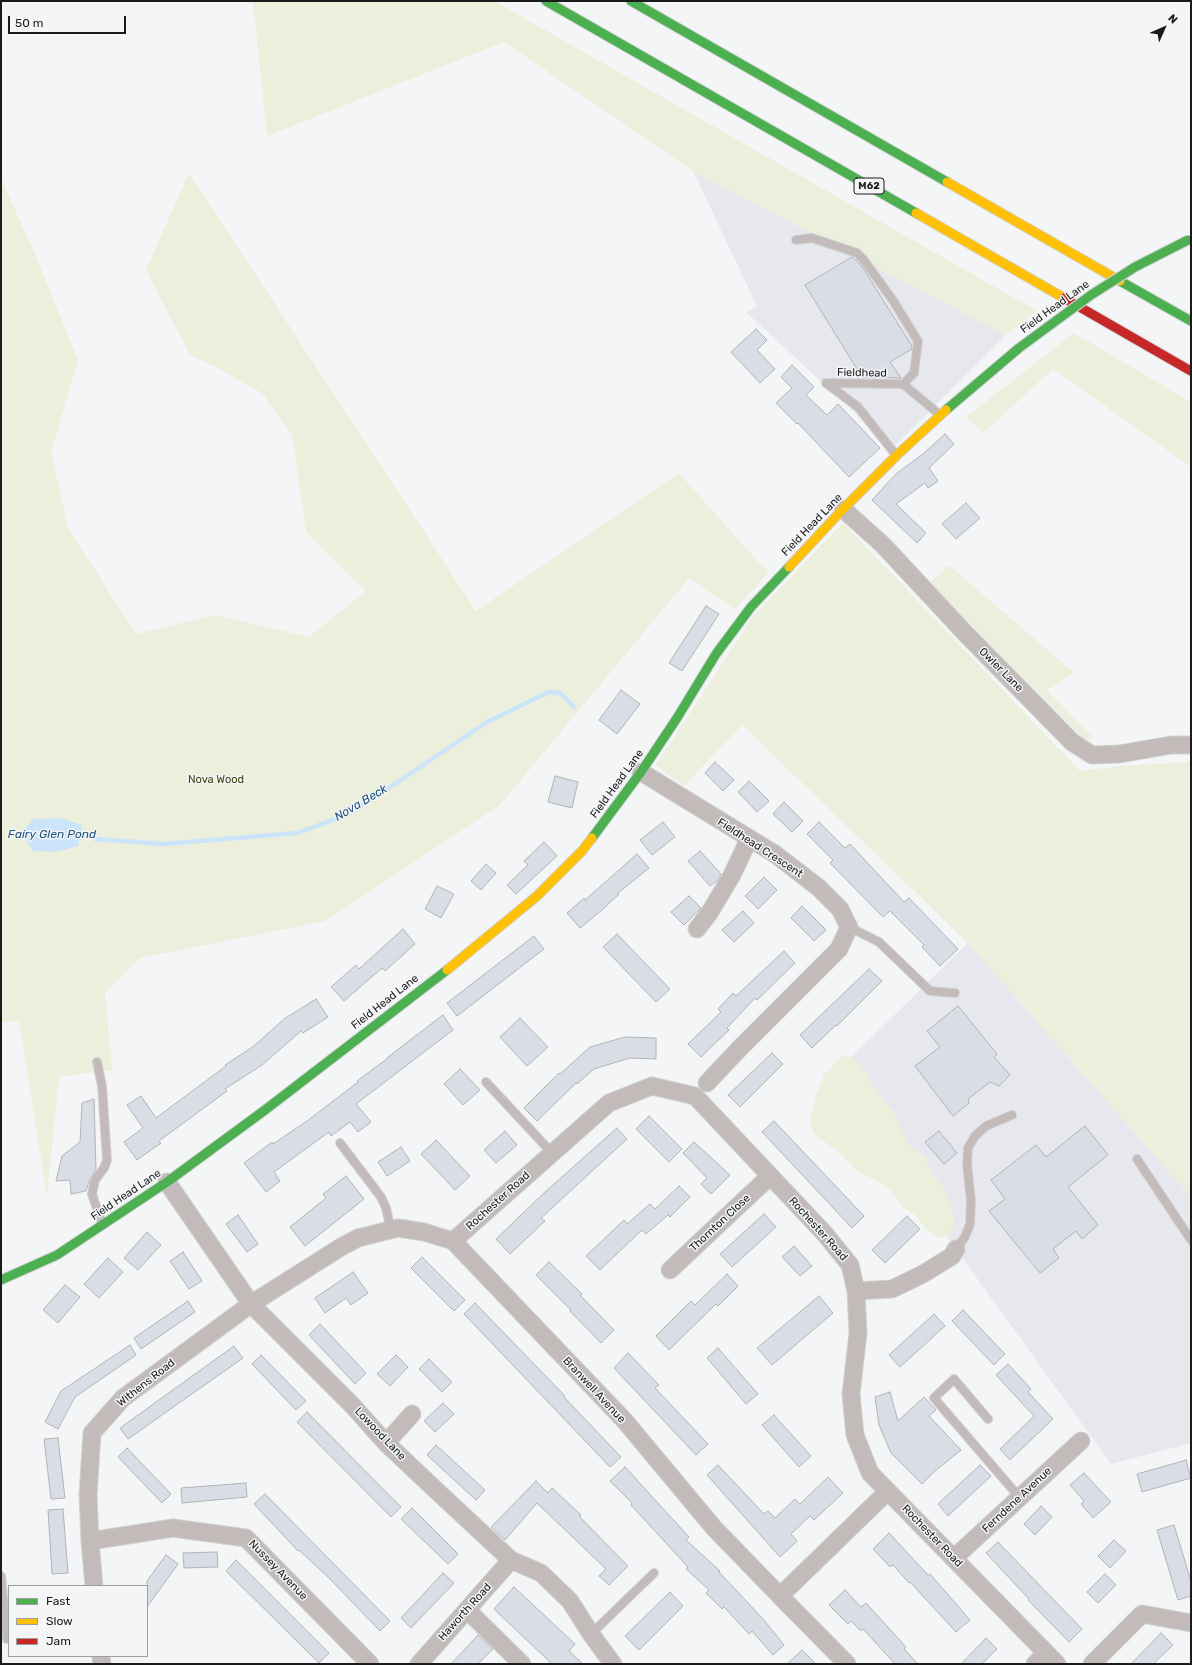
<!DOCTYPE html>
<html>
<head>
<meta charset="utf-8">
<style>
	body { margin:0 }
	#map { position:relative; width:1192px; height:1665px; overflow:hidden; background:#f4f5f6; font-family:Rubik,sans-serif }
	canvas { display:block }
	.frame { position:absolute; inset:0; border:2px solid #1b1b1c; pointer-events:none }
	.legend { position:absolute; left:8px; top:1585px; width:140px; height:72px; box-sizing:border-box; background:#f3f5f7; border:1px solid #9d9e9f; margin:0; padding:5px 7px; list-style:none; font-size:12px; color:#1b1b1c }
	.legend li { display:flex; align-items:center; gap:8px; height:20px }
	.legend b { width:20px; border:1px solid #9d9e9f }
	.north { position:absolute; left:1144px; top:8px; width:40px; height:40px; -webkit-text-stroke:3px #f3f5f7; paint-order:stroke; rotate:45deg; font-size:11px; font-weight:700; line-height:16px; text-align:center; color:#1b1b1c }
	.north::after { content:''; display:block; margin:auto; width:14px; height:18px; background:#1b1b1c; clip-path:polygon(50% 0,100% 100%,50% 72%,0 100%) }
	.scale { position:absolute; left:8px; top:16px; width:118px; height:18px; box-sizing:border-box; border:2px solid #1b1b1c; border-top:0; padding-left:5px; font-size:12px; line-height:14px; white-space:nowrap; color:#1b1b1c; -webkit-text-stroke:3px #f3f5f7; paint-order:stroke }
</style>
</head>
<body>
<div id="map">
<canvas width="1192" height="1665"></canvas>
<div class="frame"></div>
<ul class="legend">
<li><b style="height:5px;background:#4caf50"></b>Fast</li>
<li><b style="height:5px;background:#ffc107"></b>Slow</li>
<li><b style="height:5px;background:#c62828"></b>Jam</li>
</ul>
<div class="north">N</div>
<div class="scale">50 m</div>
</div>
<script>
const g = document.querySelector('canvas').getContext('2d');
g.lineJoin = 'round';
function paint(path, color) { g.fillStyle = color; g.fill(path, 'evenodd'); }
const poly = rows => new Path2D(rows.map(r => 'M' + r).join(''));
function stroke(path, color, width, dash) { g.strokeStyle = color; g.lineWidth = width; g.lineCap = dash ? 'butt' : 'round'; g.setLineDash(dash || []); g.stroke(path); }
function drawText(font, color, halo, rows, align = 'center') {
  g.font = font + ' Rubik,sans-serif'; g.lineWidth = 3; g.setLineDash([]); g.textBaseline = 'middle'; g.strokeStyle = halo; g.fillStyle = color; for (const [text, x, y, turn = 0] of rows) {
    g.save(); g.translate(x, y); g.rotate((+turn || 0) * Math.PI / 180); g.textAlign = isNaN(turn) ? turn : align; if (halo) g.strokeText(text, 0, 0); g.fillText(text, 0, 0); g.restore();
  }
}
paint(poly([
	[693,171,1006,335,889,452,854,412,746,312,757,306],
	[968,943,1191,1197,1191,1443,1111,1464,937,1223,834,1074]
]), '#e6e8ee');
paint(poly([
	[253,1,494,1,1037,311,1006,335,693,171,504,42,267,136],
	[189,173,476,611,679,473,768,573,735,609,689,578,499,806,325,921,140,958,105,992,112,1070,59,1077,47,1196,19,1022,1,1022,1,179,33,250,78,360,51,452,68,528,136,634,215,615,309,637,366,591,306,532,292,435,262,393,216,367,190,355,146,270],
	[1074,333,1191,402,1191,467,1053,369,983,433,966,417],
	[843,523,1080,771,1122,766,1191,762,1191,1197,968,943,742,725,684,786,656,765,754,615],
	[949,565,1074,673,1047,690,1094,738,1084,740,930,583],
	[847,1055,852,1058,865,1070,877,1092,893,1111,905,1138,911,1147,926,1158,930,1170,943,1186,955,1219,954,1228,942,1238,934,1235,926,1229,916,1216,904,1208,888,1188,872,1178,861,1174,838,1151,816,1136,811,1127,811,1118,815,1099,824,1075,841,1057]
]), '#ecefdb');
paint(poly([
	[60,818,82,825,78,846,56,852,33,851,22,832,33,819]
]), '#cbe4fa');
stroke(poly([
	[95,839,164,844,297,833,341,817,383,792,487,722,549,692,560,693,574,707]
]), '#cbe4fa', 4.5);
const building = poly([
	[852,257,859,263,864,270,912,346,912,349,890,362,901,378,862,377,805,285,852,257],
	[756,329,767,340,757,350,775,369,760,383,731,352,756,329],
	[792,365,814,387,806,395,827,415,838,404,880,448,849,477,798,423,797,424,776,403,792,388,781,377,792,365],
	[945,434,954,444,929,468,938,481,928,488,925,483,896,504,926,533,917,543,872,500,897,473,923,454,945,434],
	[966,503,980,518,956,539,942,524,966,503],
	[706,606,719,614,682,671,669,663,706,606],
	[621,690,640,704,617,734,599,720,621,690],
	[715,762,734,780,723,791,705,773,715,762],
	[555,776,578,782,572,808,548,802,555,776],
	[749,781,769,801,757,812,738,792,749,781],
	[784,802,803,821,792,832,773,814,784,802],
	[663,822,675,837,652,855,640,840,663,822],
	[819,822,845,848,850,844,904,902,909,898,958,949,940,966,922,947,924,945,890,911,883,917,830,863,833,860,807,834,819,822],
	[544,842,557,856,516,894,507,885,528,865,524,861,544,842],
	[700,851,721,874,718,880,710,886,688,861,700,851],
	[637,854,649,868,618,893,619,894,602,910,580,928,567,913,584,898,585,900,637,854],
	[486,864,496,873,481,890,471,881,486,864],
	[764,877,777,890,758,909,745,896,764,877],
	[437,886,454,894,441,918,425,909,437,886],
	[689,896,701,908,684,925,671,912,689,896],
	[802,906,826,930,814,941,791,918,802,906],
	[743,911,754,923,734,942,722,930,743,911],
	[403,929,415,944,385,971,382,968,344,1001,331,987,356,965,359,969,403,929],
	[617,934,670,989,656,1002,603,947,617,934],
	[534,936,544,949,457,1016,447,1003,534,936],
	[784,951,795,963,757,1000,755,998,727,1028,729,1030,701,1057,688,1044,721,1012,718,1009,733,993,736,996,784,951],
	[869,969,882,981,837,1026,836,1025,812,1048,800,1035,869,969],
	[316,999,328,1017,303,1033,301,1031,262,1065,225,1089,227,1091,159,1141,161,1143,137,1160,124,1142,143,1128,127,1105,141,1096,156,1118,226,1066,225,1065,254,1046,284,1019,316,999],
	[958,1006,997,1054,994,1057,1010,1075,999,1086,990,1082,968,1099,969,1103,953,1116,915,1066,940,1047,927,1031,958,1006],
	[443,1015,453,1030,356,1104,371,1122,358,1132,350,1122,331,1136,329,1132,274,1172,280,1181,266,1192,244,1163,272,1142,273,1144,307,1121,358,1082,357,1081,388,1058,388,1057,443,1015],
	[520,1018,548,1047,527,1066,500,1037,520,1018],
	[625,1037,656,1038,656,1059,630,1058,594,1069,577,1084,576,1083,537,1121,524,1108,559,1073,560,1074,590,1047,625,1037],
	[772,1053,783,1064,740,1107,728,1095,772,1053],
	[460,1069,480,1090,463,1105,444,1084,460,1069],
	[94,1099,96,1169,90,1179,86,1191,71,1194,70,1180,56,1181,62,1156,80,1142,82,1103,94,1099],
	[649,1116,682,1149,669,1162,636,1129,649,1116],
	[774,1121,864,1216,852,1228,762,1132,774,1121],
	[1085,1126,1108,1155,1068,1187,1098,1225,1082,1239,1076,1231,1053,1249,1059,1258,1040,1273,989,1211,1005,1199,991,1180,1036,1145,1046,1157,1085,1126],
	[617,1128,627,1139,541,1218,545,1221,510,1254,496,1239,545,1192,617,1128],
	[505,1131,517,1145,496,1163,484,1150,505,1131],
	[939,1131,957,1153,944,1164,925,1142,939,1131],
	[436,1140,470,1176,455,1190,421,1154,436,1140],
	[694,1142,730,1175,711,1194,701,1184,707,1178,683,1153,694,1142],
	[401,1147,410,1161,387,1176,378,1162,401,1147],
	[346,1176,364,1199,305,1246,290,1227,326,1198,323,1194,346,1176],
	[679,1186,690,1197,670,1217,668,1215,646,1234,642,1230,600,1270,586,1256,624,1220,627,1224,650,1204,655,1209,679,1186],
	[764,1214,776,1227,732,1267,720,1254,764,1214],
	[238,1215,258,1244,247,1252,226,1224,238,1215],
	[907,1216,920,1229,885,1263,872,1250,907,1216],
	[147,1232,161,1245,138,1270,124,1258,147,1232],
	[794,1246,812,1266,800,1276,782,1257,794,1246],
	[183,1252,202,1281,189,1289,170,1261,183,1252],
	[422,1257,465,1300,454,1311,411,1268,422,1257],
	[108,1258,123,1272,99,1298,84,1284,108,1258],
	[549,1262,582,1294,580,1295,614,1330,601,1343,570,1311,571,1310,536,1275,549,1262],
	[353,1272,368,1293,351,1305,346,1298,325,1313,315,1298,353,1272],
	[727,1274,738,1286,718,1306,716,1304,669,1350,656,1336,691,1301,695,1305,727,1274],
	[65,1285,80,1297,58,1323,43,1310,65,1285],
	[819,1296,833,1313,772,1365,757,1348,819,1296],
	[188,1301,195,1312,141,1349,134,1338,188,1301],
	[475,1303,565,1396,564,1397,621,1457,610,1467,464,1314,475,1303],
	[963,1310,1005,1354,994,1365,952,1321,963,1310],
	[934,1314,945,1326,900,1367,889,1355,934,1314],
	[320,1324,366,1373,355,1384,309,1335,320,1324],
	[130,1345,136,1355,75,1397,58,1429,45,1422,61,1391,130,1345],
	[234,1346,243,1358,128,1439,120,1428,234,1346],
	[718,1348,758,1394,746,1404,707,1358,718,1348],
	[628,1353,659,1385,655,1388,708,1444,696,1455,614,1368,628,1353],
	[261,1355,306,1401,296,1410,252,1364,261,1355],
	[396,1355,408,1367,390,1386,377,1374,396,1355],
	[429,1359,452,1382,442,1392,419,1369,429,1359],
	[1008,1364,1031,1389,1028,1392,1053,1419,1010,1460,1000,1449,1034,1416,996,1375,1008,1364],
	[890,1392,898,1421,924,1397,936,1410,929,1416,961,1450,935,1471,922,1484,891,1453,879,1425,875,1397,890,1392],
	[443,1403,454,1414,435,1432,424,1421,443,1403],
	[307,1412,401,1507,391,1517,297,1422,307,1412],
	[774,1415,811,1456,799,1467,762,1425,774,1415],
	[58,1438,65,1498,51,1499,44,1439,58,1438],
	[436,1445,485,1490,476,1500,427,1455,436,1445],
	[127,1448,171,1494,162,1503,118,1457,127,1448],
	[1186,1460,1191,1478,1142,1492,1137,1474,1186,1460],
	[718,1465,764,1514,768,1511,775,1518,795,1499,800,1504,828,1477,843,1493,814,1520,810,1516,791,1534,797,1541,780,1557,707,1475,718,1465],
	[980,1465,991,1476,948,1516,938,1504,980,1465],
	[625,1467,689,1537,686,1540,720,1571,719,1572,764,1620,784,1645,773,1655,752,1631,749,1634,724,1607,722,1609,706,1593,709,1590,686,1569,688,1567,631,1505,632,1503,610,1481,625,1467],
	[1084,1473,1111,1502,1093,1518,1081,1504,1084,1501,1070,1485,1084,1473],
	[536,1481,548,1493,552,1488,581,1515,579,1516,628,1566,609,1585,599,1576,606,1569,537,1503,505,1540,491,1527,536,1481],
	[246,1483,247,1497,182,1503,181,1488,246,1483],
	[265,1494,390,1621,380,1631,330,1579,299,1550,298,1551,254,1504,265,1494],
	[1041,1506,1052,1517,1035,1535,1024,1524,1041,1506],
	[412,1508,458,1554,448,1564,401,1519,412,1508],
	[63,1509,68,1573,52,1574,48,1510,63,1509],
	[1174,1525,1191,1581,1191,1596,1178,1600,1157,1530,1174,1525],
	[889,1533,928,1575,930,1574,970,1620,956,1632,910,1582,909,1583,893,1565,890,1567,873,1549,889,1533],
	[1114,1540,1126,1551,1110,1568,1098,1556,1114,1540],
	[998,1542,1082,1629,1069,1642,1028,1600,1029,1599,986,1553,998,1542],
	[217,1552,218,1567,184,1568,183,1553,217,1552],
	[166,1555,178,1564,147,1607,147,1581,166,1555],
	[236,1560,329,1653,319,1663,226,1571,236,1560],
	[443,1573,454,1583,411,1628,401,1618,443,1573],
	[1105,1574,1116,1585,1098,1603,1087,1592,1105,1574],
	[514,1587,575,1644,569,1651,583,1664,552,1664,494,1609,514,1587],
	[845,1590,861,1607,866,1603,906,1647,904,1649,918,1664,895,1664,863,1629,861,1631,851,1621,848,1624,829,1605,845,1590],
	[670,1592,683,1606,639,1650,625,1636,670,1592],
	[1161,1633,1173,1645,1153,1664,1131,1664,1161,1633],
	[478,1635,493,1649,478,1664,451,1664,478,1635],
	[986,1638,997,1649,982,1664,961,1664,986,1638],
	[802,1650,816,1664,787,1664,802,1650]
]);
paint(building, '#d9dde5');
stroke(building, '#b3b3b4', 1);
const lane = poly([
	[796,240,812,238,857,253,863,259,892,299,918,341,914,373,903,384],
	[896,455,858,407,826,383,903,384,939,414],
	[849,927,879,942,930,991,955,993],
	[97,1062,102,1086,107,1160,104,1168,95,1180,92,1194,102,1224],
	[486,1082,552,1153],
	[340,1143,381,1197,386,1208,391,1230],
	[1137,1159,1191,1240],
	[956,1249,965,1237,970,1224,971,1201,967,1163,968,1148,975,1136,986,1126,1012,1115],
	[988,1419,954,1379,934,1398,1020,1498],
	[1,1576,7,1639],
	[591,1634,654,1573]
]);
const street = poly([
	[843,509,883,545,964,632,1072,742,1092,755,1119,754,1171,745,1191,745],
	[641,772,775,854,819,888,840,909,849,927,839,949,739,1049,707,1083],
	[697,929,710,912,732,875,749,839],
	[167,1182,251,1304,353,1406,386,1443,439,1493,511,1560,541,1573,570,1601,591,1634,613,1664],
	[453,1241,609,1103,652,1086,695,1096,825,1234,850,1265,856,1291,858,1333,851,1394,855,1435,870,1473,1057,1664],
	[670,1270,770,1176],
	[856,1291,892,1289,923,1274,952,1256,956,1249],
	[386,1443,412,1414],
	[90,1541,173,1528,246,1538,370,1664],
	[954,1558,1081,1441],
	[94,1586,90,1541,88,1495,92,1433,123,1398,251,1304,341,1247,358,1238,398,1228,424,1232,453,1241,624,1420,714,1528,780,1596,888,1491],
	[780,1596,847,1664],
	[467,1610,522,1664],
	[101,1656,102,1664],
	[419,1664,511,1560],
	[1035,1664,1046,1653],
	[1092,1664,1142,1614,1191,1623]
]);
const fast = poly([
	[546,1,916,213],
	[631,1,947,182],
	[1120,281,1191,321],
	[946,410,1019,348],
	[592,838,641,772,677,718,716,654,751,607,789,567],
	[1,1280,57,1255,167,1182,265,1110,447,970]
]);
const slow = poly([
	[947,182,1120,281],
	[916,213,1064,298],
	[789,567,843,509,897,455,946,410],
	[447,970,537,896,582,851,592,838]
]);
const jam = poly([
	[1064,298,1191,371]
]);
stroke(lane, '#d1d2d3', 10);
stroke(street, '#d1d2d3', 19);
stroke(fast, '#d1d2d3', 11);
stroke(slow, '#d1d2d3', 11);
stroke(jam, '#d1d2d3', 11);
stroke(lane, '#c2bbba', 8);
stroke(street, '#c2bbba', 17);
stroke(fast, '#4caf50', 9);
stroke(slow, '#ffc107', 9);
stroke(jam, '#c62828', 9);
const fastBridge = poly([
	[1019,348,1091,295,1135,267,1188,240]
]);
stroke(fastBridge, '#d1d2d3', 11, []);
stroke(fastBridge, '#4caf50', 9);
for (const [x, y, w] of [
	[869,186,30]
]) { const box = new Path2D(); box.roundRect(x - w / 2, y - 8, w, 16, 3); g.fillStyle = '#f3f5f7'; g.fill(box); stroke(box, '#1b1b1c', 1); }
drawText('bold 10px', '#1b1b1c', null, [
	["M62",869,186]
]);
drawText('11px', '#1b1b1c', '#f3f5f7', [
	["Field Head Lane",1055,307,-36],
	["Fieldhead",862,373,1],
	["Field Head Lane",812,525,-46],
	["Owler Lane",1001,670,45],
	["Field Head Lane",617,784,-54],
	["Fieldhead Crescent",760,848,33],
	["Field Head Lane",385,1002,-38],
	["Field Head Lane",126,1195,-34],
	["Rochester Road",498,1201,-42],
	["Thornton Close",720,1223,-43],
	["Rochester Road",818,1229,48],
	["Withens Road",146,1383,-38],
	["Branwell Avenue",594,1390,47],
	["Lowood Lane",380,1434,46],
	["Ferndene Avenue",1017,1500,-43],
	["Rochester Road",932,1536,46],
	["Nussey Avenue",278,1570,46],
	["Haworth Road",465,1612,-48]
]);
drawText('11px', '#3e410e', '#f3f5f7', [
	["Nova Wood",216,780]
]);
drawText('italic 12px', '#1f537c', '#f3f5f7', [
	["Nova Beck",361,803,-31],
	["Fairy Glen Pond",52,835]
]);
</script>
</body>
</html>
